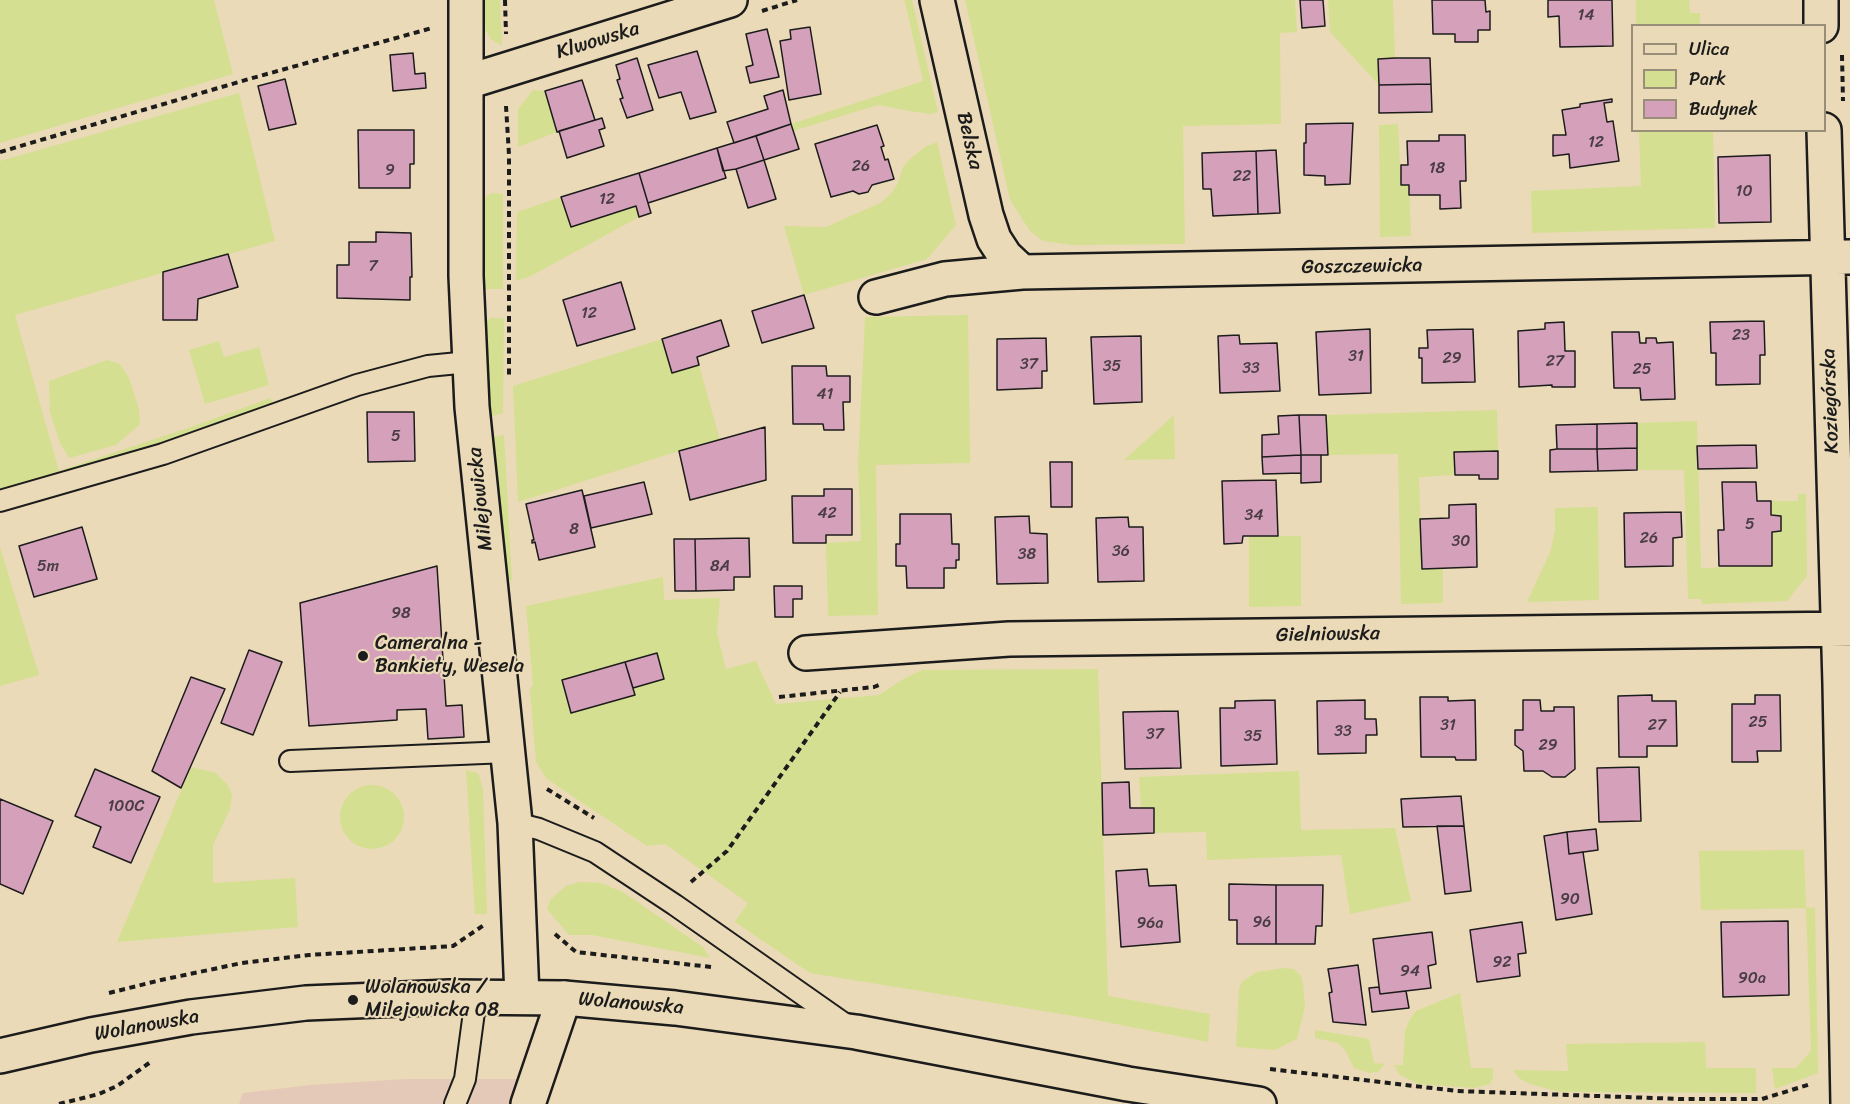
<!DOCTYPE html>
<html>
<head>
<meta charset="utf-8">
<style>
	body { margin:0 }
	#map { position:relative; width:1850px; height:1104px; overflow:hidden; background:#ebdab7; font-family:Sriracha,sans-serif }
	canvas { display:block }
	.legend { position:absolute; left:1631px; top:24px; width:195px; height:108px; box-sizing:border-box; background:#ebdab7; border:2px solid #988e79; margin:0; padding:8px 10px; list-style:none; font-size:18px; color:#1c1c1c }
	.legend li { display:flex; align-items:center; gap:12px; height:30px }
	.legend b { width:30px; border:2px solid #988e79 }
</style>
</head>
<body>
<div id="map">
<canvas width="1850" height="1104"></canvas>
<ul class="legend">
<li><b style="height:8px;background:#ebdab7"></b>Ulica</li>
<li><b style="height:16px;background:#d4df92"></b>Park</li>
<li><b style="height:16px;background:#d5a0ba"></b>Budynek</li>
</ul>
</div>
<script>
const g = document.querySelector('canvas').getContext('2d');
g.lineJoin = 'round';
function paint(path, color) { g.fillStyle = color; g.fill(path, 'evenodd'); }
const poly = rows => new Path2D(rows.map(r => 'M' + r).join(''));
function stroke(path, color, width, dash) { g.strokeStyle = color; g.lineWidth = width; g.lineCap = dash ? 'butt' : 'round'; g.setLineDash(dash || []); g.stroke(path); }
function drawText(font, color, halo, rows, align = 'center') {
  g.font = font + ' Sriracha,sans-serif'; g.lineWidth = 4.5; g.setLineDash([]); g.textBaseline = 'middle'; g.strokeStyle = halo; g.fillStyle = color; for (const [text, x, y, turn = 0] of rows) {
    g.save(); g.translate(x, y); g.rotate((+turn || 0) * Math.PI / 180); g.textAlign = isNaN(turn) ? turn : align; if (halo) g.strokeText(text, 0, 0); g.fillText(text, 0, 0); g.restore();
  }
}
paint(poly([
	[406,1079,528,1079,519,1104,239,1104,243,1093,310,1085]
]), '#e4c9b8');
paint(poly([
	[0,0,214,0,233,74,0,143],
	[483,0,500,0,502,46,491,39,484,28],
	[903,0,912,0,938,112,930,114,910,111,878,105,793,131,791,124,923,81,905,2],
	[965,0,1295,0,1297,32,1280,33,1281,124,1183,126,1185,244,1072,245,1043,241,1030,231,1010,200],
	[1328,0,1393,0,1395,58,1378,59,1379,85,1330,32],
	[1636,0,1689,0,1690,13,1700,13,1700,25,1636,25],
	[533,90,545,91,557,132,518,147,518,109],
	[239,93,275,241,15,315,59,471,191,427,270,398,274,404,191,435,60,476,0,490,0,161],
	[1398,124,1401,185,1409,185,1411,236,1380,237,1379,125],
	[1639,131,1713,131,1715,228,1532,233,1531,191,1641,186],
	[937,142,956,225,927,259,804,295,784,226,826,227,880,203,890,195,897,185,903,167,910,159,925,147],
	[491,193,503,194,503,289,484,289,483,199],
	[561,197,571,227,636,206,639,217,531,276,516,281,517,212],
	[968,315,970,463,876,465,878,615,828,616,826,543,861,541,858,466,865,317],
	[490,318,504,318,503,413,489,417,485,323],
	[662,339,672,373,699,365,720,440,679,451,518,502,513,386],
	[219,341,224,357,259,347,269,385,205,404,189,350],
	[107,360,120,364,129,378,139,409,140,424,116,445,69,458,60,443,50,412,49,381],
	[1497,410,1498,451,1454,452,1455,475,1419,477,1422,568,1443,568,1443,603,1401,604,1398,454,1328,455,1326,415],
	[1174,415,1175,459,1124,460],
	[1697,421,1701,568,1772,566,1772,532,1781,530,1781,516,1771,515,1771,501,1798,501,1798,494,1806,494,1807,576,1787,601,1702,604,1701,599,1688,599,1684,470,1637,470,1637,423],
	[504,435,512,580,505,581,491,437],
	[1598,507,1599,600,1527,602,1551,550,1555,529,1555,508],
	[1249,536,1301,536,1301,606,1249,607],
	[0,547,39,675,0,686],
	[663,577,664,600,720,598,717,633,726,669,756,661,776,704,879,695,905,678,922,670,1098,669,1108,996,1210,1014,1208,1042,1080,1017,810,973,735,922,748,903,665,844,647,846,547,779,536,762,530,689,533,685,526,606],
	[191,767,216,773,227,784,232,795,230,809,213,845,213,883,295,878,298,927,117,942],
	[466,770,478,773,483,789,487,914,475,914],
	[1299,771,1301,830,1395,828,1411,901,1350,914,1341,855,1207,860,1206,832,1154,833,1153,808,1141,808,1139,777],
	'340 817a32 32 0 1 1 64 0a32 32 0 1 1-64 0Z',
	[1804,850,1806,907,1815,908,1818,1073,1775,1089,1772,1068,1796,1068,1811,1051,1806,908,1701,910,1699,851],
	[580,882,601,883,623,892,703,947,710,958,592,935,569,935,547,909,551,899,566,886],
	[1284,968,1294,969,1301,976,1303,984,1305,1007,1297,1039,1275,1050,1236,1047,1239,988,1243,981,1257,972],
	[1460,993,1471,1068,1493,1068,1493,1078,1490,1084,1475,1088,1418,1084,1400,1075,1394,1065,1403,1065,1405,1031,1410,1019,1416,1011],
	[1315,1030,1369,1039,1374,1063,1385,1064,1378,1072,1369,1073,1354,1068,1345,1050,1338,1043,1315,1038],
	[1705,1042,1706,1068,1756,1068,1756,1093,1560,1092,1530,1084,1519,1078,1513,1070,1568,1071,1566,1044]
]), '#d4df92');
const building = poly([
	[1300,0,1323,0,1325,26,1302,28,1300,0],
	[1432,0,1485,0,1486,12,1490,11,1490,30,1478,30,1478,42,1455,42,1455,34,1433,34,1432,0],
	[1548,0,1612,0,1613,46,1560,47,1559,16,1548,17,1548,0],
	[810,27,821,94,789,100,780,41,791,39,790,30,810,27],
	[767,29,779,77,750,83,746,67,753,65,746,34,767,29],
	[697,51,716,112,690,119,681,92,659,98,648,65,697,51],
	[413,53,415,74,425,73,426,88,393,91,390,55,413,53],
	[637,58,653,110,627,118,620,99,623,98,617,80,620,79,616,65,637,58],
	[1395,58,1430,58,1431,84,1379,85,1378,59,1395,58],
	[285,79,296,124,269,130,258,86,285,79],
	[582,80,595,120,557,132,545,91,582,80],
	[1431,84,1432,112,1379,113,1379,85,1431,84],
	[783,90,791,124,734,143,727,122,768,109,764,96,783,90],
	[1612,99,1612,102,1604,103,1607,122,1613,121,1619,161,1570,168,1569,154,1553,156,1553,135,1566,135,1562,110,1580,107,1580,104,1612,99],
	[602,118,605,128,599,130,604,146,567,158,559,131,602,118],
	[1353,123,1350,184,1325,185,1325,176,1304,175,1304,143,1306,143,1306,124,1353,123],
	[791,124,799,149,764,160,756,136,791,124],
	[877,125,884,146,881,147,885,160,888,159,894,179,872,185,868,192,859,194,853,191,831,197,815,144,877,125],
	[358,130,414,130,414,164,410,164,410,188,359,188,358,130],
	[1439,135,1465,135,1466,181,1460,181,1461,208,1440,209,1440,195,1409,195,1409,185,1401,185,1401,165,1408,165,1407,141,1439,141,1439,135],
	[756,136,764,160,736,169,723,171,717,148,756,136],
	[717,148,726,178,648,203,639,173,717,148],
	[1276,150,1280,213,1258,214,1256,151,1276,150],
	[1256,151,1258,214,1213,216,1211,189,1203,189,1202,153,1256,151],
	[1770,155,1771,222,1719,223,1718,157,1770,155],
	[764,160,776,199,748,208,736,169,764,160],
	[639,173,651,213,639,217,636,206,571,227,561,197,639,173],
	[376,232,411,233,412,277,410,277,410,300,337,298,337,265,349,265,349,242,376,242,376,232],
	[228,254,238,287,198,299,197,320,163,320,163,272,228,254],
	[621,282,635,329,577,346,563,300,621,282],
	[804,295,814,328,762,343,752,311,804,295],
	[721,320,729,346,697,357,699,365,672,373,662,339,721,320],
	[1764,321,1765,355,1760,355,1760,384,1716,385,1716,353,1711,353,1710,322,1764,321],
	[1564,322,1565,351,1575,351,1575,387,1552,387,1552,385,1519,387,1518,331,1545,329,1545,323,1564,322],
	[1370,329,1371,393,1319,395,1316,332,1370,329],
	[1473,329,1475,382,1422,383,1422,358,1419,358,1419,348,1428,348,1427,330,1473,329],
	[1612,332,1639,332,1640,343,1646,343,1646,338,1656,338,1657,343,1673,342,1675,399,1641,400,1640,388,1614,388,1612,332],
	[1239,335,1240,344,1277,343,1280,391,1220,393,1218,336,1239,335],
	[1141,336,1142,402,1094,404,1091,337,1141,336],
	[1046,338,1047,371,1042,371,1042,388,997,390,997,339,1046,338],
	[792,366,826,366,827,376,850,376,850,402,843,402,844,430,824,430,823,424,793,424,792,366],
	[367,412,414,412,415,461,368,462,367,412],
	[1299,415,1326,415,1328,455,1301,455,1299,415],
	[1299,415,1301,455,1262,457,1262,435,1279,434,1278,416,1299,415],
	[1637,423,1637,448,1597,449,1597,424,1637,423],
	[1597,424,1597,449,1557,449,1556,425,1597,424],
	[765,427,766,480,690,500,679,451,765,427],
	[1756,445,1757,468,1698,469,1697,446,1756,445],
	[1637,448,1637,470,1598,471,1597,449,1637,448],
	[1557,449,1597,449,1598,471,1550,472,1550,450,1557,449],
	[1498,451,1498,479,1479,479,1479,475,1455,475,1454,452,1498,451],
	[1301,455,1321,455,1321,482,1301,483,1301,455],
	[1301,455,1301,473,1263,474,1262,457,1301,455],
	[1050,462,1072,462,1072,507,1051,507,1050,462],
	[1276,480,1278,536,1243,536,1242,543,1224,544,1222,481,1276,480],
	[644,482,652,514,591,528,584,496,644,482],
	[1722,482,1756,482,1757,501,1771,501,1771,515,1781,516,1781,531,1772,532,1772,566,1719,566,1718,530,1724,530,1722,482],
	[824,489,852,489,852,535,826,535,826,543,793,543,792,496,824,496,824,489],
	[582,490,595,547,539,560,535,542,532,543,532,540,534,540,526,504,582,490],
	[1476,504,1477,567,1422,569,1420,519,1449,518,1449,505,1476,504],
	[1681,512,1682,537,1673,538,1673,566,1625,567,1624,513,1681,512],
	[900,514,951,514,952,544,959,544,959,560,956,560,956,568,944,568,944,588,907,588,906,566,896,566,896,544,900,544,900,514],
	[1029,516,1030,533,1047,534,1048,583,997,584,995,517,1029,516],
	[1128,517,1129,527,1143,527,1144,581,1098,582,1096,518,1128,517],
	[82,527,97,579,34,597,19,546,82,527],
	[749,538,750,577,734,577,734,590,696,591,695,539,749,538],
	[674,539,695,539,696,591,675,591,674,539],
	[437,566,446,706,462,705,464,737,428,739,426,709,397,710,397,720,309,726,300,603,437,566],
	[774,586,802,586,802,599,793,599,793,617,775,617,774,586],
	[249,650,282,662,253,735,221,723,249,650],
	[657,653,664,679,633,688,625,662,657,653],
	[625,662,635,695,571,713,562,680,625,662],
	[191,677,225,689,181,788,152,771,191,677],
	[1652,695,1652,701,1676,701,1677,746,1647,746,1647,757,1619,757,1618,696,1652,695],
	[1755,695,1780,695,1781,751,1757,751,1758,762,1732,762,1732,704,1755,704,1755,695],
	[1420,697,1448,697,1448,701,1475,700,1476,760,1456,760,1455,757,1421,757,1420,697],
	[1275,700,1277,764,1221,766,1220,708,1235,708,1235,701,1275,700],
	[1365,700,1365,719,1376,719,1377,735,1366,735,1366,753,1318,754,1317,701,1365,700],
	[1523,700,1540,700,1541,711,1554,711,1554,707,1574,707,1575,769,1565,777,1552,777,1543,771,1524,771,1523,751,1515,745,1515,730,1523,730,1523,700],
	[1178,711,1181,768,1125,769,1123,712,1178,711],
	[1639,767,1641,821,1599,822,1597,768,1639,767],
	[95,769,160,797,131,863,93,847,101,827,75,816,95,769],
	[1129,782,1130,808,1154,808,1154,833,1103,835,1102,783,1129,782],
	[1461,796,1464,826,1403,827,1401,799,1461,796],
	[0,799,53,821,23,894,0,884,0,799],
	[1437,826,1464,826,1471,891,1445,894,1437,826],
	[1596,829,1598,850,1569,854,1567,832,1596,829],
	[1567,832,1569,854,1583,852,1592,914,1556,920,1544,836,1567,832],
	[1147,869,1149,886,1176,885,1180,942,1121,947,1116,871,1147,869],
	[1229,884,1276,885,1276,944,1237,944,1237,920,1229,920,1229,884],
	[1276,885,1323,885,1322,926,1316,926,1315,944,1276,944,1276,885],
	[1788,921,1789,995,1723,997,1721,922,1788,921],
	[1522,922,1526,953,1518,954,1520,976,1477,982,1470,930,1522,922],
	[1432,932,1436,964,1428,966,1431,988,1380,994,1373,939,1432,932],
	[1358,965,1366,1025,1333,1022,1329,993,1332,992,1328,969,1358,965],
	[1379,987,1380,994,1406,991,1409,1008,1372,1012,1369,988,1379,987]
]);
paint(building, '#d5a0ba');
stroke(building, '#1c1c1c', 1.5);
const service = poly([
	[0,501,163,454,357,385,428,366,469,362],
	[290,761,508,752],
	[515,823,539,829,595,852,675,905,849,1027],
	[455,1104,465,1079,476,997]
]);
const minor = poly([
	[466,0,466,276,472,407,515,823,522,997],
	[937,0,986,215,994,239,1005,256,1022,272],
	[1821,0,1821,26],
	[467,82,730,0],
	[1824,130,1840,684,1848,1104],
	[876,297,945,279,1022,272,1850,257],
	[806,653,1009,639,1850,629],
	[528,1104,564,998]
]);
const tertiary = poly([
	[0,1056,91,1035,191,1017,306,1003,450,997,564,998,675,1008,856,1032,1128,1084,1259,1104]
]);
stroke(service, '#1c1c1c', 24);
stroke(minor, '#1c1c1c', 38);
stroke(tertiary, '#1c1c1c', 38);
stroke(poly([
	[505,0,506,34],
	[762,11,797,0],
	[1842,55,1843,101],
	[506,106,509,155,509,377],
	[0,152,249,79,432,28],
	[779,697,874,687,879,685],
	[547,789,594,818],
	[691,882,727,851,840,692],
	[555,934,576,952,711,967],
	[109,993,161,980,242,963,309,955,453,946,484,925],
	[1270,1069,1457,1091,1681,1099,1762,1099,1811,1084],
	[59,1104,99,1094,117,1086,152,1061]
]), '#1c1c1c', 4, [6, 4.5]);
stroke(service, '#ebdab7', 20);
stroke(minor, '#ebdab7', 33);
stroke(tertiary, '#ebdab7', 33);
for (const [x, y, r, color] of [
	[363,656,6,"#1c1c1c"],
	[353,1000,6,"#1c1c1c"]
]) { const dot = new Path2D(); dot.arc(x, y, r, 0, 2 * Math.PI); g.fillStyle = color; g.fill(dot); stroke(dot, '#ebdab7', 2); }
drawText('16px', '#4a3d44', null, [
	["14",1586,16],
	["12",1596,143],
	["26",861,167],
	["18",1437,169],
	["9",390,171],
	["22",1242,177],
	["10",1744,192],
	["12",607,200],
	["7",373,267],
	["12",589,314],
	["23",1741,336],
	["31",1356,357],
	["29",1452,359],
	["27",1555,362],
	["37",1029,365],
	["35",1112,367],
	["33",1251,369],
	["25",1642,370],
	["41",825,395],
	["5",396,437],
	["42",827,514],
	["34",1254,516],
	["5",1750,525],
	["8",574,530],
	["26",1649,539],
	["30",1461,542],
	["36",1121,552],
	["38",1027,555],
	["5m",48,567],
	["8A",720,567],
	["98",401,614],
	["25",1758,723],
	["31",1448,726],
	["27",1657,726],
	["33",1343,732],
	["37",1155,735],
	["35",1253,737],
	["29",1548,746],
	["100C",126,807],
	["90",1570,900],
	["96",1262,923],
	["96a",1150,924],
	["92",1502,963],
	["94",1410,972],
	["90a",1752,979]
]);
drawText('20px', '#1c1c1c', '#ebdab7', [
	["Klwowska",598,41,-17],
	["Belska",969,141,77],
	["Goszczewicka",1362,267,-1],
	["Koziegórska",1831,401,-92],
	["Milejowicka",481,499,-96],
	["Gielniowska",1328,635,-1],
	["Wolanowska",631,1004,5],
	["Wolanowska",147,1026,-10]
]);
drawText('20px', '#1c1c1c', '#ebdab7', [
	["Cameralna -",375,644],
	["Bankiety, Wesela",375,667],
	["Wolanowska /",365,988],
	["Milejowicka 08",365,1011]
], 'left');
</script>
</body>
</html>
